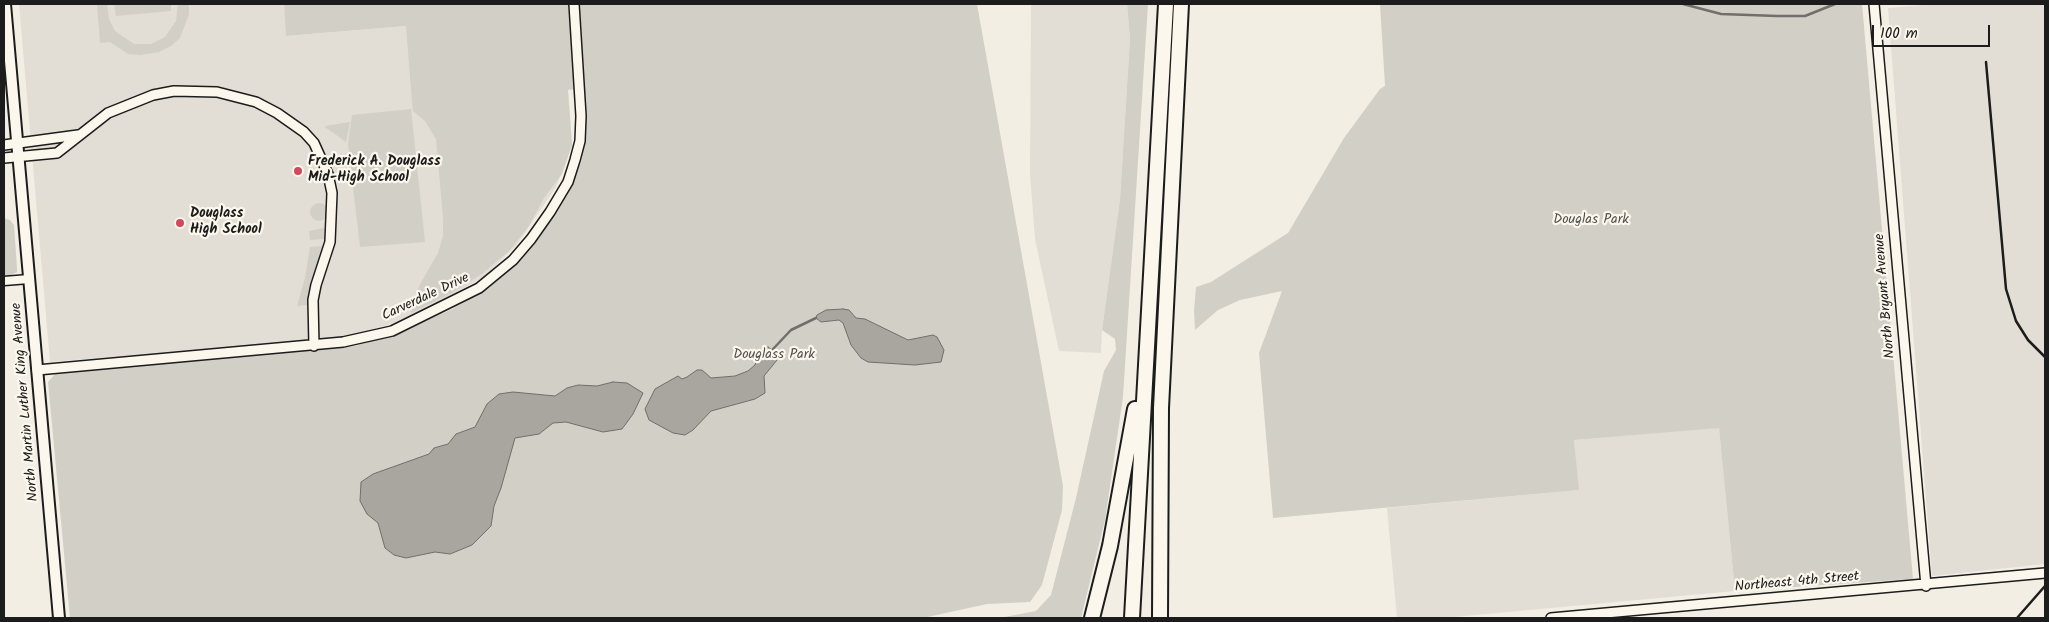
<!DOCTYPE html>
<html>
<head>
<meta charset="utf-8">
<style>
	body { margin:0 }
	#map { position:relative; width:2049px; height:622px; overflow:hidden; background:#f2eee4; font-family:Kalam,sans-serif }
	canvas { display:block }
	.frame { position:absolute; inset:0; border:5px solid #1c1c1c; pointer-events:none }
	.scale { position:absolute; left:1872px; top:25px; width:118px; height:22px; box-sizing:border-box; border:2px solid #1c1c1c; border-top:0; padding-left:6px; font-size:15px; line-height:18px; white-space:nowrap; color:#1c1c1c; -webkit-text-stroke:4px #fbf7ec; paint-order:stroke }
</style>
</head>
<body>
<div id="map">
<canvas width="2049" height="622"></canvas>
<div class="frame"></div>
<div class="scale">100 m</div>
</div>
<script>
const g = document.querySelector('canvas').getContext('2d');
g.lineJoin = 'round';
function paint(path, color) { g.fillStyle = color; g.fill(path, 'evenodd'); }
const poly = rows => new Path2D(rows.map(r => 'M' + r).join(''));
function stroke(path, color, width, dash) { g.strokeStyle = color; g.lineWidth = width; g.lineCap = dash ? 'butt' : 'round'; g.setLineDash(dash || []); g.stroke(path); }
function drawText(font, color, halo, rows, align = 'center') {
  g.font = font + ' Kalam,sans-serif'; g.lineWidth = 4.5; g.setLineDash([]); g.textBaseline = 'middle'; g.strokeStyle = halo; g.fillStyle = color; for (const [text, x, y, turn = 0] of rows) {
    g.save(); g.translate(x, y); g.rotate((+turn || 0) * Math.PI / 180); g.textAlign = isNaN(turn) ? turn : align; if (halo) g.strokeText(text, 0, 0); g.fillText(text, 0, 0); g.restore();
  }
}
paint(poly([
	[19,4,284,4,287,36,406,26,568,90,572,145,556,187,516,246,484,277,423,310,388,325,346,336,299,342,50,362],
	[1031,4,1127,4,1130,39,1120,199,1102,330,1101,353,1059,351,1035,239,1030,174],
	[1936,4,2045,4,2045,564,1932,576,1888,8],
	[1719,427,1735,591,1443,618,1397,618,1387,508,1578,490,1574,440]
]), '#e2ded5');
paint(poly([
	[97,4,107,4,109,19,115,31,134,44,151,44,165,37,176,21,178,4,189,4,189,14,180,38,171,46,159,52,140,55,128,54,110,42,100,43],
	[114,4,171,4,171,11,116,16],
	[284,4,977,4,1063,486,1062,510,1042,585,1030,602,987,604,923,618,70,618,48,382,56,373,355,346,401,332,452,309,491,286,525,255,554,214,581,162,586,126,584,88,568,90,572,145,562,174,544,198,529,226,510,250,483,273,452,293,411,313,419,286,438,253,443,236,443,217,436,139,425,121,413,111,412,102,406,26,286,36],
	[1127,4,1148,4,1123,397,1105,520,1081,618,999,618,1036,611,1051,595,1076,498,1104,371,1116,350,1115,339,1102,330,1120,199,1130,39],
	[1380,4,1862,4,1913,579,1735,591,1719,428,1574,440,1579,490,1273,518,1259,353,1282,291,1240,300,1218,310,1195,330,1194,310,1196,287,1211,282,1288,233,1344,138,1380,89,1385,86],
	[411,109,425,242,360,247,348,144,352,115],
	[350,122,346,142,325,127,325,126],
	'310 212a9 9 0 1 1 18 0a9 9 0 1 1-18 0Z',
	[4,218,10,220,14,225,17,268,17,272,11,275,4,276],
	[323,228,327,232,326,239,310,240,309,231],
	[324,246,313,279,308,305,297,306,305,278,310,247]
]), '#d2cfc6');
const water = poly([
	[843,309,849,310,856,318,865,319,908,340,933,335,937,337,944,350,941,362,915,365,868,362,861,358,851,345,843,323,839,320,821,322,816,318,817,315,826,310,843,309],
	[768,347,778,354,777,360,764,376,765,393,755,399,711,411,693,430,685,435,673,433,649,420,645,409,655,389,678,376,682,379,687,377,697,370,702,370,711,378,735,376,748,371,755,365,759,351,768,347],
	[613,382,627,383,643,393,633,414,622,429,603,432,566,422,553,423,539,434,515,438,501,488,494,506,491,526,472,545,450,554,435,552,406,558,394,555,385,548,378,523,367,514,360,501,361,482,373,474,429,454,434,448,448,444,456,434,475,427,487,404,499,394,513,392,555,396,567,388,578,385,597,386,613,382]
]);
paint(water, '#a9a6a0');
stroke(water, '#716f6b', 1);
stroke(poly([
	[1683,4,1721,14,1777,16,1805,16,1835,4],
	[773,349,791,330,816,318]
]), '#716f6b', 2.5);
const minor = poly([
	[4,281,29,279]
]);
const tertiary = poly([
	[1874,4,1926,586],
	[4,145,78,135],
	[4,158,57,153,108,113,153,95,174,91,217,92,256,102,277,113,304,132,314,143,328,174,332,193,330,242,316,285,313,300,314,346],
	[37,370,343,342,392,331,479,288,513,260,531,239,550,212,568,182,575,160,580,141,581,116,574,4],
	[1551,618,2045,573]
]);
const secondary = poly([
	[5,4,59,618]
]);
const motorway = poly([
	[1092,618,1110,546,1135,409],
	[1132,618,1166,4],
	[1160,618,1161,408,1181,4]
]);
stroke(minor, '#1c1c1c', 11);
stroke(tertiary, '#1c1c1c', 12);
stroke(secondary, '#1c1c1c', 14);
stroke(motorway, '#1c1c1c', 18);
stroke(minor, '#fbf7ec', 8);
stroke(tertiary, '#fbf7ec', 9);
stroke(secondary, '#fbf7ec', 10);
stroke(motorway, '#fbf7ec', 14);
stroke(poly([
	[1986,62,2006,289,2016,321,2028,340,2045,357],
	[2017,618,2045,586]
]), '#1c1c1c', 2.5);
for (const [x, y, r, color] of [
	[298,171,5,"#d1495b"],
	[180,223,5,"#d1495b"]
]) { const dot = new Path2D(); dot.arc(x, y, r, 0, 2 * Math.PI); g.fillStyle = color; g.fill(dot); stroke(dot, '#fbf7ec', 2); }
drawText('bold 14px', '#1c1c1c', '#fbf7ec', [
	["Frederick A. Douglass",308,163],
	["Mid-High School",308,179],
	["Douglass",190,215],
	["High School",190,231]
], 'left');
drawText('14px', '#53524f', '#fbf7ec', [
	["Douglas Park",1591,221],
	["Douglass Park",774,356]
]);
drawText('14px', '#1c1c1c', '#fbf7ec', [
	["North Bryant Avenue",1886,296,-95],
	["Carverdale Drive",426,298,-25],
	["North Martin Luther King Avenue",26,402,-95],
	["Northeast 4th Street",1797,583,-5]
]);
</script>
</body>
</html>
